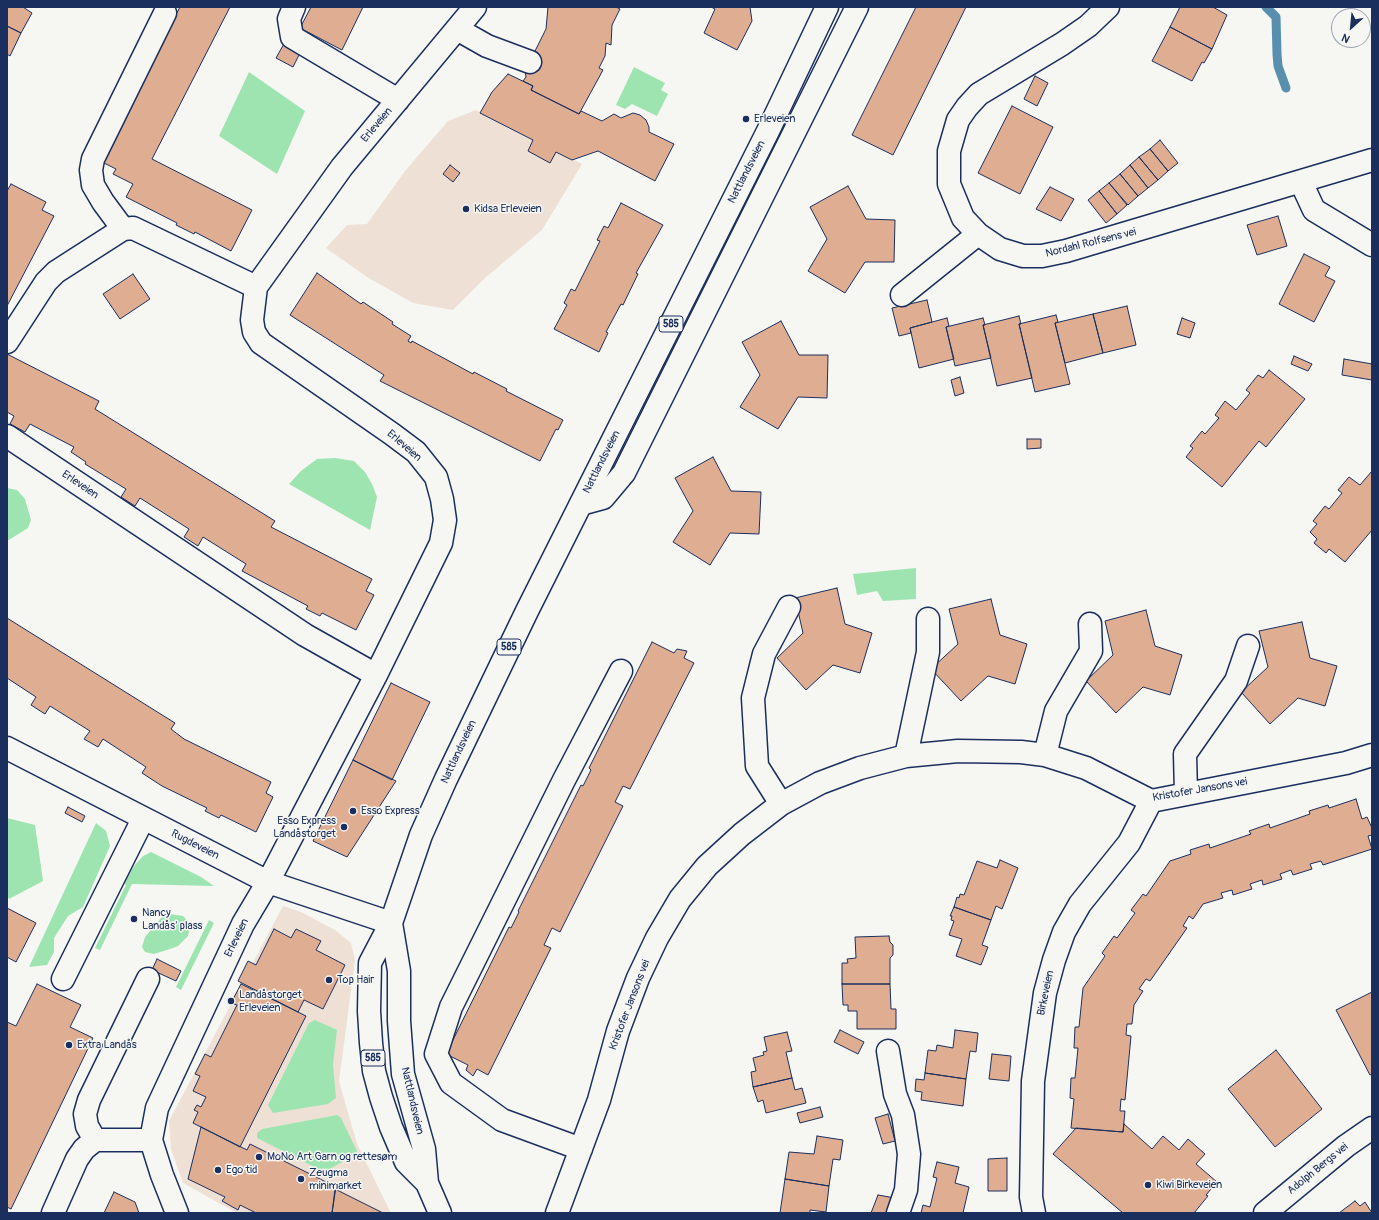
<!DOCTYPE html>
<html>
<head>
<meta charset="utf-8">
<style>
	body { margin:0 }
	#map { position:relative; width:1379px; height:1220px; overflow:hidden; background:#f6f6f2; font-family:Pangolin,sans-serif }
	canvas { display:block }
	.frame { position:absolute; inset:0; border:8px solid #1b2f5e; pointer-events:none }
	.north { position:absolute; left:1331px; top:8px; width:40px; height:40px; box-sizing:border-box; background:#f6f6f2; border:1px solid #9ea6b7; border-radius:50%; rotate:207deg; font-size:11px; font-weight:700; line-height:16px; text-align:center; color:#1b2f5e }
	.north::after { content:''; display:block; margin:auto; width:14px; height:18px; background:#1b2f5e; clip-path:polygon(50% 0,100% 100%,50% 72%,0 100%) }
</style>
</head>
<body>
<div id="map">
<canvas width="1379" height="1220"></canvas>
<div class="frame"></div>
<div class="north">N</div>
</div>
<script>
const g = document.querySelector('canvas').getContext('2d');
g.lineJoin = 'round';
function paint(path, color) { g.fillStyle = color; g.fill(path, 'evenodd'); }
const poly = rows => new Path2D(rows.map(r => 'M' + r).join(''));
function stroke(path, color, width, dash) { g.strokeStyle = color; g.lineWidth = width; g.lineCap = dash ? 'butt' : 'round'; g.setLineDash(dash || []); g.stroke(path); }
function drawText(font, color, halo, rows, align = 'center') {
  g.font = font + ' Pangolin,sans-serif'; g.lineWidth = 3; g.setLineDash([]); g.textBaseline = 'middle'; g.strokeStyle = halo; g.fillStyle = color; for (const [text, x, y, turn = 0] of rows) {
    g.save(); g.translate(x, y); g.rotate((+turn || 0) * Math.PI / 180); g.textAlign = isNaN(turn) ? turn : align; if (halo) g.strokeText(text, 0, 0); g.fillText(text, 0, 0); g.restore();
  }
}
paint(poly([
	[476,110,582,164,542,230,485,278,453,310,413,303,367,277,326,248,347,225,367,224,405,171,448,121],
	[283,906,301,912,335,930,351,943,355,960,339,1081,357,1144,391,1213,237,1213,183,1183,171,1149,169,1121]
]), '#efe0d5');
paint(poly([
	[634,67,665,83,661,90,668,94,657,116,632,104,625,109,616,105],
	[249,72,305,111,277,174,219,136],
	[335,458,354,461,365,472,372,484,377,497,370,530,289,484,301,471,317,459],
	[7,488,17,490,25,499,31,520,28,528,7,541],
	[916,568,916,599,883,601,877,591,857,595,853,574],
	[7,818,35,825,43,881,9,899,7,895],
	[96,823,106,831,110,846,83,907,68,916,54,938,54,952,47,965,29,967],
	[151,852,201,877,214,886,132,884,100,950,95,948,126,885,124,883,134,866,143,856],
	[170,914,183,916,188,921,190,927,188,936,178,946,170,949,154,954,145,952,142,947,145,937,161,918],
	[209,920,214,923,181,990,176,987],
	[315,1020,337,1030,333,1064,336,1098,328,1104,273,1113,268,1105,309,1023],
	[337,1115,341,1118,357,1151,355,1155,324,1172,257,1138,257,1133,262,1129]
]), '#9ee4b1');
stroke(poly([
	[1266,7,1276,17,1277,54,1278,66,1286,88]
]), '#598fae', 9);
const building = poly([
	[7,7,23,7,32,13,21,33,7,26,7,7],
	[180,7,230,7,152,159,252,210,231,251,195,232,194,234,176,225,177,223,126,197,133,184,113,174,116,169,100,161,180,7],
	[311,7,363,7,342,50,300,28,311,7],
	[548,7,616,7,620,9,612,25,611,45,606,43,605,56,599,68,603,70,579,114,531,90,533,86,523,81,526,77,525,71,546,29,548,7],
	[711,7,750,7,752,21,737,50,704,33,715,9,711,7],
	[916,7,966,7,893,155,852,135,916,7],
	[1180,7,1213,7,1227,15,1212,49,1170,27,1180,7],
	[7,26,21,33,10,56,7,54,7,26],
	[1170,27,1212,49,1204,63,1202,62,1192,81,1152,61,1170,27],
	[285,42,301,51,293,67,276,58,285,42],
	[508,74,533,86,531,90,579,114,581,111,602,121,614,114,621,118,633,113,640,115,646,120,649,127,649,132,674,144,655,181,598,151,572,160,556,152,550,163,528,151,533,140,480,113,492,92,508,74],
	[1035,76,1048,83,1037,106,1024,99,1035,76],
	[1012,106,1053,127,1020,194,978,173,1012,106],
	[1160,140,1178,163,1168,171,1150,149,1160,140],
	[1150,149,1168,171,1158,180,1139,157,1150,149],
	[1139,157,1158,180,1148,188,1130,165,1139,157],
	[450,165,460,173,453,182,443,174,450,165],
	[1130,165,1148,188,1138,196,1120,174,1130,165],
	[1120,174,1138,196,1128,205,1109,183,1120,174],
	[1109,183,1127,205,1117,214,1099,191,1109,183],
	[11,184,46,202,42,210,54,216,7,306,7,191,11,184],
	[848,186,866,219,895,220,894,262,865,262,845,293,808,271,827,239,810,207,848,186],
	[1050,187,1074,199,1061,221,1036,209,1050,187],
	[1099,191,1117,214,1106,223,1088,200,1099,191],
	[621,203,663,225,636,273,638,274,623,305,621,304,606,332,608,333,599,352,554,329,567,305,564,303,571,289,575,291,600,241,597,240,604,226,608,228,621,203],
	[1278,216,1287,246,1257,255,1247,225,1278,216],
	[1304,254,1330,267,1325,276,1335,281,1314,322,1279,304,1304,254],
	[317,273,361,304,363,302,393,322,392,324,411,336,408,341,411,343,412,341,473,374,474,372,507,389,506,391,563,420,558,430,556,429,540,461,380,381,384,375,290,315,317,273],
	[133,274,150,299,120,319,103,294,133,274],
	[927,300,932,322,910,328,911,333,899,336,892,308,927,300],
	[1127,306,1136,345,1103,353,1093,314,1127,306],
	[1093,314,1103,353,1065,363,1055,323,1093,314],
	[1056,315,1058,322,1055,323,1070,384,1035,392,1019,324,1056,315],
	[1019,316,1021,324,1019,324,1032,378,997,386,983,325,1019,316],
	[947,318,949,326,946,327,954,359,919,368,910,328,947,318],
	[983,318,985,325,983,325,991,358,955,366,946,327,983,318],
	[1182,318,1195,323,1190,338,1177,334,1182,318],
	[781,321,799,355,828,355,827,398,798,397,778,429,740,407,760,375,742,342,781,321],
	[7,354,99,401,95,409,275,521,271,527,372,579,366,591,374,595,356,630,322,613,320,616,306,609,308,606,242,571,246,564,203,537,198,546,184,537,189,529,140,498,135,506,121,497,126,489,85,464,86,462,71,452,74,447,30,424,25,432,10,424,14,416,7,412,7,354],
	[1294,356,1312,364,1308,371,1291,364,1294,356],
	[1344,359,1372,364,1372,380,1342,375,1344,359],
	[1269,370,1305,399,1266,447,1259,441,1222,487,1186,457,1193,448,1190,446,1202,431,1205,434,1219,418,1215,415,1225,401,1236,410,1250,393,1246,390,1258,375,1263,378,1269,370],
	[960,377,964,393,955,396,951,380,960,377],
	[1027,439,1041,439,1041,448,1027,449,1027,439],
	[713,457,731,491,761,492,759,534,730,533,710,565,673,542,693,511,675,478,713,457],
	[1372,471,1372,530,1345,562,1329,549,1326,553,1314,543,1317,539,1310,532,1317,524,1313,521,1325,506,1329,509,1342,493,1338,490,1349,477,1360,485,1372,471],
	[837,588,845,624,872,633,860,673,833,665,806,690,777,658,803,633,795,598,837,588],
	[991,599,1000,635,1027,644,1015,684,988,676,961,701,931,669,958,644,949,609,991,599],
	[1146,610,1155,646,1182,655,1170,695,1143,687,1116,713,1086,681,1113,655,1105,621,1146,610],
	[7,618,175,723,171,729,184,739,271,782,266,793,273,797,256,832,221,815,219,818,205,811,207,808,162,786,142,773,146,767,103,739,98,747,84,739,90,731,50,706,45,714,31,705,36,697,7,678,7,618],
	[1302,622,1310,658,1337,666,1325,706,1298,698,1270,724,1241,692,1268,667,1259,631,1302,622],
	[652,642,674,653,677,649,687,651,684,658,694,663,630,789,623,786,615,802,623,806,560,932,552,928,544,945,551,948,488,1075,477,1069,473,1076,466,1070,468,1065,446,1054,509,927,511,928,519,912,518,911,581,785,583,786,591,770,589,768,652,642],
	[391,683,430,702,392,780,353,760,391,683],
	[353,760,396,781,347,857,313,841,353,760],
	[1356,799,1362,819,1367,817,1372,828,1372,835,1368,836,1372,849,1323,865,1321,861,1310,864,1312,869,1293,875,1291,870,1280,874,1282,879,1263,885,1262,880,1250,884,1252,889,1233,895,1232,890,1221,893,1223,898,1203,904,1193,919,1189,916,1183,926,1187,928,1150,981,1146,979,1139,989,1143,991,1134,1005,1132,1024,1127,1024,1126,1035,1131,1036,1125,1100,1121,1099,1120,1111,1125,1111,1123,1132,1071,1128,1074,1099,1070,1098,1071,1078,1075,1078,1078,1048,1074,1048,1075,1027,1079,1027,1083,988,1105,956,1102,953,1114,936,1117,938,1135,913,1131,910,1143,894,1146,896,1170,861,1191,854,1190,850,1209,844,1210,848,1251,834,1249,831,1269,824,1270,828,1310,814,1309,811,1328,805,1329,808,1356,799],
	[68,807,85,816,82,822,65,813,68,807],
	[1000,860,1018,868,1002,909,996,906,991,920,954,907,957,897,959,898,960,894,964,895,977,861,997,868,1000,860],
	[954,907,991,920,982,945,988,947,981,965,956,956,962,939,949,935,954,921,951,920,952,916,950,916,954,907],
	[7,908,36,923,16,962,7,957,7,908],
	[274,929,291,938,296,929,321,941,316,950,345,965,323,1009,304,1000,298,1012,238,981,248,961,256,965,274,929],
	[889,936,890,942,893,945,893,955,890,958,890,984,842,984,842,963,848,963,847,959,856,958,855,937,889,936],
	[157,959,181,971,176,981,152,970,157,959],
	[37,984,81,1005,70,1027,93,1038,11,1209,7,1207,7,1022,16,1026,37,984],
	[241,984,306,1016,240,1147,193,1123,198,1112,194,1110,197,1105,201,1107,206,1097,193,1091,200,1076,195,1074,205,1054,211,1057,237,1005,231,1003,241,984],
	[842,984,890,984,891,1009,896,1009,896,1029,857,1029,857,1011,848,1011,848,1005,843,1005,842,984],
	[1372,992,1372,1074,1370,1075,1336,1010,1372,992],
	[840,1030,864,1042,858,1054,834,1042,840,1030],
	[955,1030,978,1033,976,1052,970,1051,966,1079,925,1073,928,1050,936,1051,937,1045,953,1048,955,1030],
	[787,1032,792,1051,786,1052,792,1078,753,1087,751,1072,756,1071,753,1058,764,1055,763,1052,767,1051,764,1037,787,1032],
	[1276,1050,1322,1109,1275,1147,1228,1089,1276,1050],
	[992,1054,1011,1056,1009,1081,989,1079,992,1054],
	[925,1073,966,1079,963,1106,921,1100,922,1092,915,1091,916,1079,924,1080,925,1073],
	[792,1078,795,1090,802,1088,806,1103,766,1113,763,1100,758,1102,753,1087,792,1078],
	[820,1107,823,1117,800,1123,797,1113,820,1107],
	[888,1114,895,1141,883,1144,875,1118,888,1114],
	[1124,1124,1152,1149,1163,1136,1179,1150,1188,1139,1205,1154,1196,1164,1217,1182,1206,1195,1208,1196,1194,1213,1123,1213,1053,1154,1076,1128,1123,1132,1124,1124],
	[201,1127,247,1150,250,1144,336,1187,332,1213,256,1213,240,1205,238,1210,222,1201,225,1197,188,1179,201,1127],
	[817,1136,843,1140,840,1160,833,1159,829,1186,785,1179,789,1152,814,1154,817,1136],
	[1007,1158,1007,1191,988,1191,988,1159,1007,1158],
	[937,1162,959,1167,955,1183,969,1187,963,1213,921,1213,923,1205,930,1207,937,1178,933,1177,937,1162],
	[785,1179,829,1186,826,1212,810,1210,810,1213,780,1213,785,1179],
	[335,1189,383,1213,332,1213,335,1189],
	[114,1192,135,1202,139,1213,104,1213,114,1192],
	[878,1195,895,1198,889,1213,871,1213,878,1195],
	[1355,1201,1360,1206,1365,1202,1372,1213,1339,1213,1355,1201]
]);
paint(building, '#dfae92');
stroke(building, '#1b2f5e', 1);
const minor = poly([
	[294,7,289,19,292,37,398,100],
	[1108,7,1088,26,1062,44,979,94,967,107,958,120,949,151,949,184,963,218,978,234,1000,249,1023,256,1042,256,1066,251,1372,160],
	[457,29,487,46,530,62],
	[1301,182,1314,210,1372,245],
	[123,229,103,202,93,185,91,170,93,159,165,13],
	[902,295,978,234],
	[7,342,46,282,56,272,123,229,133,228,256,287],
	[7,436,305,635,376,675],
	[581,504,603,498,624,473,857,7],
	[7,748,268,882,391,923],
	[1045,755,1056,711,1091,651,1090,624],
	[906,756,928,652,928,619],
	[1186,794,1185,754,1236,681,1248,646],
	[781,804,757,766,753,698,764,654,789,607],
	[63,979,143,819],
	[888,1051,895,1094,903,1115,909,1154,906,1190,898,1213],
	[95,1140,87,1126,85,1114,89,1100,148,979],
	[581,1149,502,1120,451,1083,436,1054,451,1007,564,780,621,671],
	[53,1213,77,1159,84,1149,95,1140,151,1140],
	[177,1213,162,1175,151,1140,157,1108,243,924,268,882,376,675,441,543,445,520,442,499,436,477,416,452,392,434,261,343,254,332,252,320,256,287,342,167,475,7],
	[557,1213,599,1100,618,1031,638,978,657,938,680,899,707,866,742,834,781,804,820,783,860,768,906,756,958,751,1021,752,1045,755,1086,768,1151,801,1346,763,1372,755],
	[1034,1213,1031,1197,1033,1081,1045,993,1054,960,1064,932,1080,904,1129,843,1151,801],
	[1265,1213,1346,1146,1372,1128]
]);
const major = poly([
	[391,923,399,971,399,1021,403,1074,424,1149,427,1183,440,1213],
	[427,1183,406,1162,391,1127,381,1097,374,1071,371,1043,369,1011,370,963,391,923,421,835,446,779,527,611,768,131,827,7]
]);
stroke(minor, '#1b2f5e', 25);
stroke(major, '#1b2f5e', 25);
stroke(minor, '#f6f6f2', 22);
stroke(major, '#f6f6f2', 22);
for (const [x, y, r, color] of [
	[746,119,4,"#1b2f5e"],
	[466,209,4,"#1b2f5e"],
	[353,811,4,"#1b2f5e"],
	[344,827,4,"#1b2f5e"],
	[134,919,4,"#1b2f5e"],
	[329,980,4,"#1b2f5e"],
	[231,1001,4,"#1b2f5e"],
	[69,1045,4,"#1b2f5e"],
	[259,1157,4,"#1b2f5e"],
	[218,1170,4,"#1b2f5e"],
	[301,1179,4,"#1b2f5e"],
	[1148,1185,4,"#1b2f5e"]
]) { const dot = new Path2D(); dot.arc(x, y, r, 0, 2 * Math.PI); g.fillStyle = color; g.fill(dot); stroke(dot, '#f6f6f2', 1.5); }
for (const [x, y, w] of [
	[671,324,24],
	[509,647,24],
	[373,1058,24]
]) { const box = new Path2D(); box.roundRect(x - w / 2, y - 8, w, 16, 3); g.fillStyle = '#f6f6f2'; g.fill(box); stroke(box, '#1b2f5e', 1); }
drawText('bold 10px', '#1b2f5e', null, [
	["585",671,324],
	["585",509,647],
	["585",373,1058]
]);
drawText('11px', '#1b2f5e', '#f6f6f2', [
	["Erleveien",754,119],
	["Kidsa Erleveien",474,209],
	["Esso Express",361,811],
	["Esso Express",336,821,"right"],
	["Landåstorget",336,834,"right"],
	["Nancy",142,913],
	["Landås' plass",142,926],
	["Top Hair",337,980],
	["Landåstorget",239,995],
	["Erleveien",239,1008],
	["Extra Landås",77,1045],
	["MoNo Art Garn og rettesøm",267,1157],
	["Ego tid",226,1170],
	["Zeugma",309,1173],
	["minimarket",309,1186],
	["Kiwi Birkeveien",1156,1185]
], 'left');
drawText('11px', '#1b2f5e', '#f6f6f2', [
	["Erleveien",377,125,-50],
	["Nattlandsveien",747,172,-63],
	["Nordahl Rolfsens vei",1091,243,-14],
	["Erleveien",404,446,41],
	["Nattlandsveien",602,462,-63],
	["Erleveien",80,485,34],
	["Nattlandsveien",459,752,-65],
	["Kristofer Jansons vei",1200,790,-10],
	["Rugdeveien",195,845,27],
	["Erleveien",237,938,-64],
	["Birkeveien",1046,993,-78],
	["Kristofer Jansons vei",630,1005,-69],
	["Nattlandsveien",412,1101,77],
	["Adolph Bergs vei",1318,1169,-39]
]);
</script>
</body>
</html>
